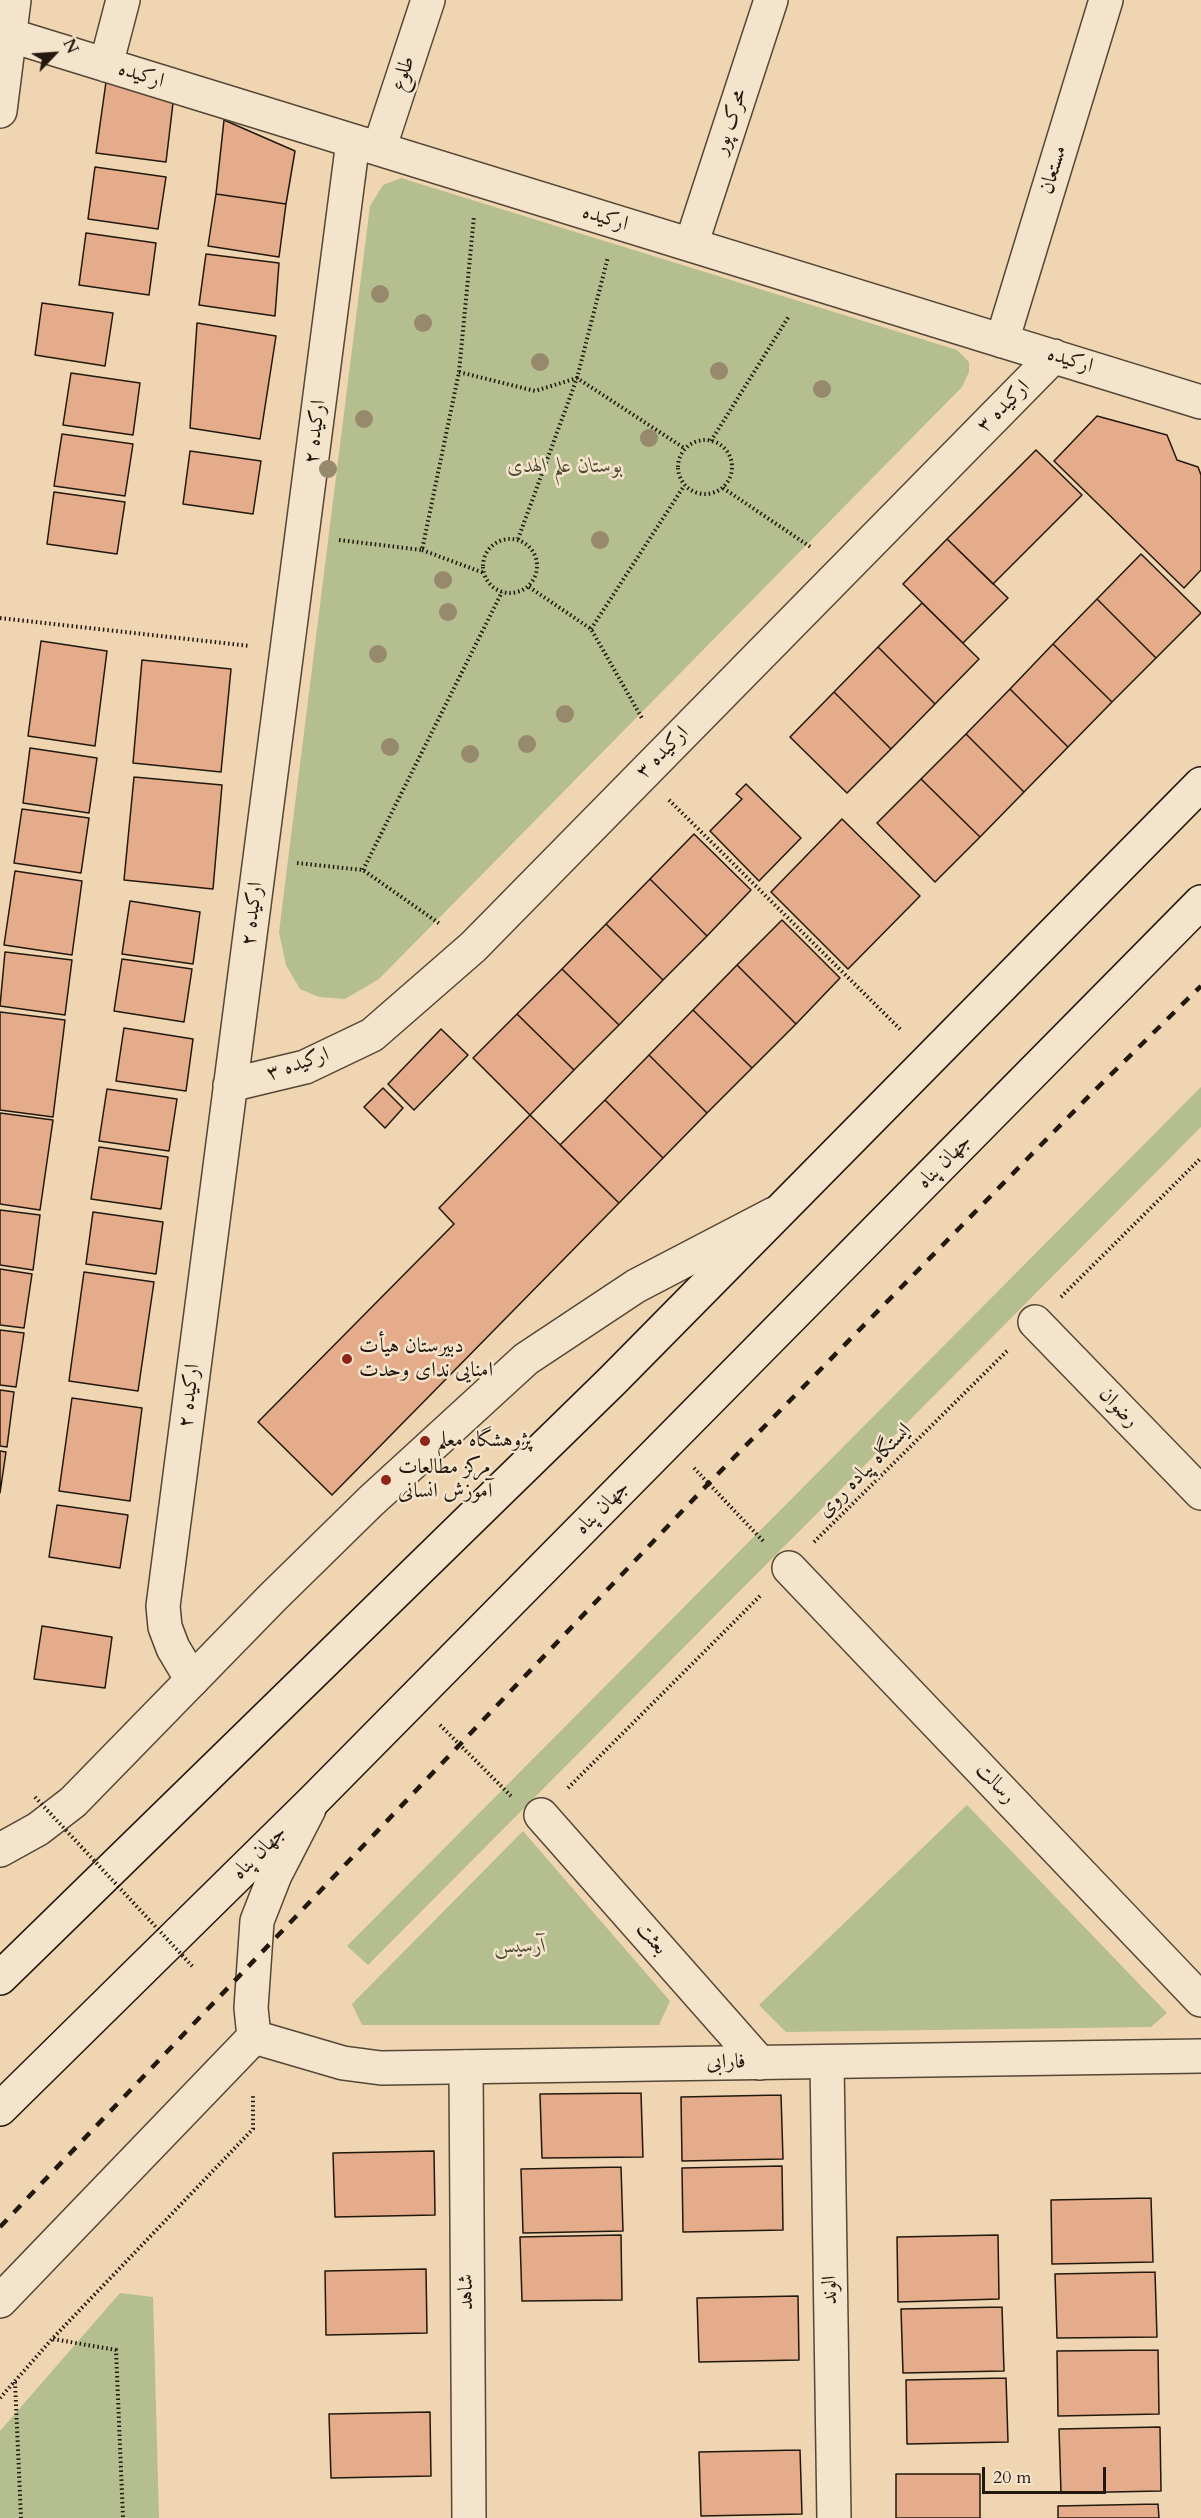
<!DOCTYPE html>
<html>
<head>
<meta charset="utf-8">
<style>
	body { margin:0 }
	#map { position:relative; width:1201px; height:2518px; overflow:hidden; background:#efd5b1; font-family:Cardo,serif }
	canvas { display:block }
	.north { position:absolute; left:24px; top:24px; width:60px; height:60px; -webkit-text-stroke:4px #f5e4cc; paint-order:stroke; rotate:65deg; font-size:16px; font-weight:700; line-height:24px; text-align:center; color:#22180d }
	.north::after { content:''; display:block; margin:auto; width:21px; height:27px; background:#22180d; clip-path:polygon(50% 0,100% 100%,50% 72%,0 100%) }
	.scale { position:absolute; left:982px; top:2467px; width:124px; height:27px; box-sizing:border-box; border:3px solid #22180d; border-top:0; padding-left:8px; font-size:18px; line-height:21px; white-space:nowrap; color:#22180d; -webkit-text-stroke:4px #f5e4cc; paint-order:stroke }
</style>
</head>
<body>
<div id="map">
<canvas width="1201" height="2518"></canvas>
<div class="north">N</div>
<div class="scale">20 m</div>
</div>
<script>
const g = document.querySelector('canvas').getContext('2d');
g.lineJoin = 'round';
function paint(path, color) { g.fillStyle = color; g.fill(path, 'evenodd'); }
const poly = rows => new Path2D(rows.map(r => 'M' + r).join(''));
function stroke(path, color, width, dash) { g.strokeStyle = color; g.lineWidth = width; g.lineCap = dash ? 'butt' : 'round'; g.setLineDash(dash || []); g.stroke(path); }
function drawText(font, color, halo, rows, align = 'center') {
  g.font = font + ' Cardo,Amiri,serif'; g.lineWidth = 5; g.setLineDash([]); g.textBaseline = 'middle'; g.strokeStyle = halo; g.fillStyle = color; for (const [text, x, y, turn = 0] of rows) {
    g.save(); g.translate(x, y); g.rotate((+turn || 0) * Math.PI / 180); g.textAlign = isNaN(turn) ? turn : align; if (halo) g.strokeText(text, 0, 0); g.fillText(text, 0, 0); g.restore();
  }
}
paint(poly([
	[401,178,957,350,969,362,969,372,962,387,379,979,345,999,319,997,300,989,286,965,279,932,370,206,383,185],
	[1201,1087,1201,1127,368,1965,347,1946],
	[967,1805,1167,2013,1151,2027,786,2032,759,2005],
	[523,1831,670,2001,659,2025,362,2025,352,2004],
	[120,2293,153,2297,159,2518,0,2518,0,2431]
]), '#b5be8e');
const building = poly([
	[106,82,173,103,166,162,96,153,106,82],
	[224,120,295,151,286,204,216,194,224,120],
	[95,167,166,177,158,229,88,219,95,167],
	[216,194,286,204,279,257,208,246,216,194],
	[86,233,156,243,149,295,79,285,86,233],
	[206,254,279,263,275,316,199,305,206,254],
	[42,303,113,313,105,366,35,355,42,303],
	[197,323,276,336,260,439,190,428,197,323],
	[71,373,140,383,133,435,63,425,71,373],
	[1097,416,1167,435,1177,460,1198,467,1201,475,1201,570,1184,588,1054,461,1097,416],
	[62,434,133,444,125,496,54,486,62,434],
	[1036,450,1082,495,993,584,947,539,1036,450],
	[190,451,261,461,253,514,183,504,190,451],
	[54,492,125,502,117,554,47,544,54,492],
	[947,539,1008,598,963,643,903,584,947,539],
	[1141,554,1201,613,1156,658,1097,599,1141,554],
	[1097,599,1156,658,1112,702,1053,644,1097,599],
	[922,603,979,659,935,704,878,647,922,603],
	[41,641,107,651,95,746,28,736,41,641],
	[1053,644,1112,702,1068,747,1010,689,1053,644],
	[878,647,935,704,891,749,834,692,878,647],
	[142,660,231,669,221,772,133,763,142,660],
	[1010,689,1068,747,1024,792,966,734,1010,689],
	[834,692,891,749,847,793,790,737,834,692],
	[966,734,1024,792,980,837,921,779,966,734],
	[30,748,97,758,89,813,23,803,30,748],
	[134,777,222,785,213,889,124,880,134,777],
	[921,779,980,837,935,882,877,823,921,779],
	[746,784,801,838,759,881,710,831,742,799,736,794,746,784],
	[22,809,89,818,81,873,14,863,22,809],
	[842,819,920,896,848,969,771,892,842,819],
	[694,834,751,890,707,936,650,879,694,834],
	[15,871,82,881,72,955,4,945,15,871],
	[650,879,707,936,663,980,606,924,650,879],
	[130,901,200,912,193,964,122,954,130,901],
	[782,920,840,978,796,1024,737,965,782,920],
	[606,924,663,980,619,1025,562,969,606,924],
	[5,952,72,960,65,1015,0,1006,5,952],
	[122,959,192,969,184,1022,114,1011,122,959],
	[737,965,796,1024,752,1068,693,1010,737,965],
	[562,969,619,1025,574,1070,517,1014,562,969],
	[693,1010,752,1068,707,1113,649,1055,693,1010],
	[0,1012,65,1020,53,1117,0,1110,0,1012],
	[517,1014,574,1070,530,1115,473,1058,517,1014],
	[124,1028,193,1039,186,1091,116,1081,124,1028],
	[441,1029,468,1055,414,1110,388,1084,441,1029],
	[649,1055,707,1113,663,1158,605,1100,649,1055],
	[383,1088,403,1108,385,1128,364,1107,383,1088],
	[107,1089,177,1099,169,1151,99,1141,107,1089],
	[605,1100,663,1158,619,1203,560,1145,605,1100],
	[0,1113,53,1120,40,1210,0,1204,0,1113],
	[530,1115,619,1203,332,1495,258,1422,454,1224,439,1208,530,1115],
	[99,1147,168,1157,161,1209,91,1199,99,1147],
	[0,1210,40,1215,33,1270,0,1265,0,1210],
	[93,1212,163,1222,156,1274,86,1264,93,1212],
	[0,1269,32,1274,24,1328,0,1325,0,1269],
	[84,1272,154,1282,138,1391,69,1381,84,1272],
	[0,1330,24,1333,16,1387,0,1385,0,1330],
	[0,1390,14,1392,7,1447,0,1446,0,1390],
	[72,1398,142,1408,130,1501,59,1491,72,1398],
	[0,1451,6,1452,0,1493,0,1451],
	[57,1505,128,1515,120,1568,49,1557,57,1505],
	[42,1626,112,1637,105,1688,34,1679,42,1626],
	[641,2093,643,2157,542,2158,540,2094,641,2093],
	[781,2095,783,2159,682,2161,681,2097,781,2095],
	[434,2151,435,2215,335,2217,333,2153,434,2151],
	[782,2166,783,2230,683,2232,682,2168,782,2166],
	[621,2167,623,2231,523,2233,521,2169,621,2167],
	[1151,2198,1153,2262,1052,2264,1051,2200,1151,2198],
	[621,2235,622,2300,522,2301,520,2237,621,2235],
	[998,2235,999,2299,898,2302,897,2237,998,2235],
	[426,2269,427,2333,326,2335,325,2271,426,2269],
	[1155,2272,1157,2337,1057,2338,1055,2274,1155,2272],
	[798,2296,799,2360,699,2362,697,2298,798,2296],
	[1002,2307,1004,2371,903,2373,901,2309,1002,2307],
	[1158,2350,1159,2414,1058,2416,1057,2351,1158,2350],
	[1006,2378,1008,2442,907,2444,906,2380,1006,2378],
	[430,2412,431,2476,331,2478,329,2414,430,2412],
	[1160,2427,1161,2491,1061,2493,1059,2429,1160,2427],
	[800,2450,802,2514,701,2516,699,2452,800,2450],
	[896,2474,980,2474,980,2518,896,2518,896,2474],
	[1158,2504,1159,2518,1058,2518,1058,2506,1158,2504]
]);
paint(building, '#e4ac8b');
stroke(building, '#22180d', 1.5);
const minor = poly([
	[9,35,1201,402],
	[106,65,123,0],
	[379,149,428,0],
	[691,245,771,0],
	[1002,341,1106,0],
	[230,1085,305,1067,372,1035,473,947,1054,356],
	[1035,1322,1201,1493],
	[789,1568,1201,2000],
	[192,1680,173,1648,165,1627,163,1606,353,141],
	[541,1815,760,2063],
	[827,2062,834,2518],
	[466,2067,469,2518]
]);
const tertiary = poly([
	[0,111,14,0],
	[0,1850,38,1829,73,1802,273,1597,371,1501,526,1359,636,1286,774,1214],
	[254,2037,343,2063,381,2068,1201,2056],
	[0,2301,254,2037,251,2008,257,1921,275,1875,309,1809]
]);
const secondary = poly([
	[0,1978,612,1381,1201,784],
	[0,2109,314,1800,1201,902]
]);
stroke(minor, '#554736', 36);
stroke(tertiary, '#554736', 36);
stroke(secondary, '#22180d', 36);
stroke(poly([
	[459,372,535,391,577,378,684,448],
	'678 467a27 27 0 1 1 54 0a27 27 0 1 1-54 0Z',
	[711,441,789,316],
	[723,488,812,548],
	'483 566a27 27 0 1 1 54 0a27 27 0 1 1-54 0Z',
	[518,539,577,378,608,257],
	[339,540,422,550,459,372,474,216],
	[422,550,484,573],
	[529,587,591,629,643,720],
	[0,618,250,646],
	[591,629,684,486],
	[669,800,902,1031],
	[297,863,363,870,440,924],
	[363,870,502,592],
	[1061,1297,1201,1158],
	[694,1468,763,1541],
	[814,1542,1009,1349],
	[440,1725,511,1796],
	[568,1788,762,1594],
	[53,2339,116,2350,123,2518],
	[15,2382,21,2518],
	[0,2398,53,2338,253,2129,253,2095]
]), '#22180d', 4, [1.5, 3]);
stroke(minor, '#f5e4cc', 33);
stroke(tertiary, '#f5e4cc', 33);
stroke(secondary, '#f5e4cc', 33);
stroke(poly([
	[0,2227,709,1483,1090,1095,1201,986]
]), '#22180d', 4.5, [10, 10]);
stroke(poly([
	[35,1797,194,1968]
]), '#22180d', 4, [1.5, 3]);
g.fillStyle = '#96896c';
for (const [x, y] of [
	[380,294],
	[423,323],
	[540,362],
	[719,371],
	[822,389],
	[364,419],
	[649,438],
	[328,469],
	[600,540],
	[443,580],
	[448,612],
	[378,654],
	[565,714],
	[527,744],
	[390,747],
	[470,754]
]) { g.beginPath(); g.arc(x, y, 9, 0, 2 * Math.PI); g.fill(); }
for (const [x, y, r, color] of [
	[347,1359,6,"#8f2418"],
	[425,1441,6,"#8f2418"],
	[386,1480,6,"#8f2418"]
]) { const dot = new Path2D(); dot.arc(x, y, r, 0, 2 * Math.PI); g.fillStyle = color; g.fill(dot); stroke(dot, '#f5e4cc', 2); }
drawText('21px', '#22180d', '#f5e4cc', [
	["طلوع",404,74,-72],
	["ارکیده",141,76,17],
	["محرک پور",731,122,-72],
	["مستعان",1054,170,-73],
	["ارکیده",605,219,17],
	["ارکیده",1070,361,17],
	["ارکیده ۳",1004,407,-45],
	["ارکیده ۲",316,432,-83],
	["ارکیده ۳",663,753,-45],
	["ارکیده ۲",253,914,-83],
	["ارکیده ۳",298,1065,-19],
	["جهان پناه",945,1162,-45],
	["ارکیده ۲",190,1396,-83],
	["رضوان",1118,1408,46],
	["ایستگاه پیاده روی",865,1471,-45],
	["جهان پناه",603,1508,-45],
	["رسالت",995,1784,46],
	["جهان پناه",260,1853,-45],
	["بعثت",651,1939,49],
	["فارابی",726,2063,-1],
	["الوند",831,2290,-91],
	["شاهد",467,2292,-90]
]);
drawText('italic 21px', '#4e4a34', '#f5e4cc', [
	["بوستان علم الهدی",565,467],
	["آرسیس",520,1947]
]);
drawText('21px', '#22180d', '#f5e4cc', [
	["دبیرستان هیأت",359,1347],
	["امنایی ندای وحدت",359,1371],
	["پژوهشگاه معلم",437,1441],
	["مرکز مطالعات",398,1468],
	["آموزش انسانی",398,1492]
], 'left');
</script>
</body>
</html>
